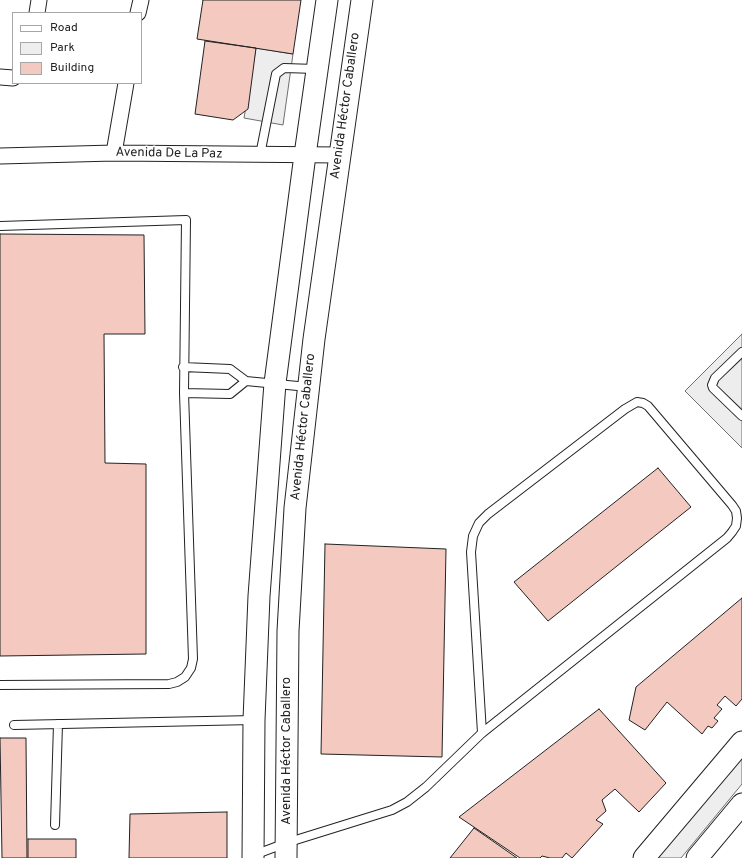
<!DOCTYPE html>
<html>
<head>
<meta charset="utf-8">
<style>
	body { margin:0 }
	#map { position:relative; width:742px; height:858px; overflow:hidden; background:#fff; font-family:Overpass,sans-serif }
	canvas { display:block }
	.legend { position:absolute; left:12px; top:12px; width:130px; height:72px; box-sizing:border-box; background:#fff; border:1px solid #a7a7a7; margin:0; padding:5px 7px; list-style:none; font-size:12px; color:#222 }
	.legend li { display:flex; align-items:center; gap:8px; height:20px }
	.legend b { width:20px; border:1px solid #a7a7a7 }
</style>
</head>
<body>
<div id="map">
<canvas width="742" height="858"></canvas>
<ul class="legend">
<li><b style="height:5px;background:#fff"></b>Road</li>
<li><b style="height:11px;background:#eee"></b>Park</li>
<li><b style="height:11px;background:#f3c9c0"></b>Building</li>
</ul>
</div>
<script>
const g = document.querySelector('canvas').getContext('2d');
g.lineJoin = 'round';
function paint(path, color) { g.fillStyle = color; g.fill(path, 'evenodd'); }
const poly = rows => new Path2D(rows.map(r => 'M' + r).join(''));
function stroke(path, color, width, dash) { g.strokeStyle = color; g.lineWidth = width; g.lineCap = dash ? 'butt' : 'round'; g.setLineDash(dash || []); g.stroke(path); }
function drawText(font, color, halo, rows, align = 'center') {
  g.font = font + ' Overpass,sans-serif'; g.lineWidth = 3; g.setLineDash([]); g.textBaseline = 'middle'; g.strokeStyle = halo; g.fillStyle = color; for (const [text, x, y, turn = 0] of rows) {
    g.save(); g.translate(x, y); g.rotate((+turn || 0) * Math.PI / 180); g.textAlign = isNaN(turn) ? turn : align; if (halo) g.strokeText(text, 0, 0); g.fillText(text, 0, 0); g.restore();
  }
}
const green = poly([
	[742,754,742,784,681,858,657,858,742,754]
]);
paint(green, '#eee');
stroke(green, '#6f6f6f', 1);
const parking = poly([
	[256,48,293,54,283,125,244,118,256,48],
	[742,334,742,448,685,391,742,334]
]);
paint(parking, '#ededed');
stroke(parking, '#6f6f6f', 1);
const building = poly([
	[203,0,301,0,293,54,197,39,203,0],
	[205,41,256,48,248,109,233,120,195,114,205,41],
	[0,234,144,235,145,334,104,334,105,463,146,464,146,654,0,656,0,234],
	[658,468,691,507,548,621,514,582,658,468],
	[325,544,446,549,442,757,321,754,325,544],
	[742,598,742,699,736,706,725,696,717,705,722,709,714,718,718,721,712,728,708,726,702,734,667,702,645,730,629,720,636,687,742,598],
	[599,709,666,783,639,812,615,789,602,800,606,811,596,820,603,824,572,858,566,853,562,858,550,858,542,856,540,858,520,858,459,817,599,709],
	[0,738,26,738,27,858,2,858,0,738],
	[227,812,227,858,129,858,130,814,227,812],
	[474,828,517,858,450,858,474,828],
	[28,839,76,839,76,858,28,858,28,839]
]);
paint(building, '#f3c9c0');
stroke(building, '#222', 1);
const lane = poly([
	[260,155,276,74,284,68,316,69],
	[0,226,186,220,184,393,193,659,191,668,185,677,177,682,169,684,0,685],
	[742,352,715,378,712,385,713,388,742,416],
	[183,367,230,369,246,381,308,387],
	[184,393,230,394,246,381],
	[14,725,254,720],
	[55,825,58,724],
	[254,855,286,843,392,810,407,802,426,787,482,733,727,538,732,532,736,526,737,518,736,511,732,505,648,406,643,403,637,402,625,409,488,514,479,523,473,536,471,552,482,733]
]);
const street = poly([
	[37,13,39,0],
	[138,13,141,0],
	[0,77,13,78],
	[114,153,126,83],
	[0,156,114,153,339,155]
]);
const secondary = poly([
	[253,858,254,720,259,596,275,383,305,155,327,0],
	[286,858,288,631,295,508,314,339,362,0],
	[644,858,742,742],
	[697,858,742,804]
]);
stroke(lane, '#222', 10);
stroke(street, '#222', 17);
stroke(secondary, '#222', 23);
stroke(lane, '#fff', 8);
stroke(street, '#fff', 15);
stroke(secondary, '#fff', 21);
drawText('13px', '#222', '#fff', [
	["Avenida Héctor Caballero",346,106,-82],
	["Avenida De La Paz",169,154,1],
	["Avenida Héctor Caballero",304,427,-84],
	["Avenida Héctor Caballero",287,751,-90]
]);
</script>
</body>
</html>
